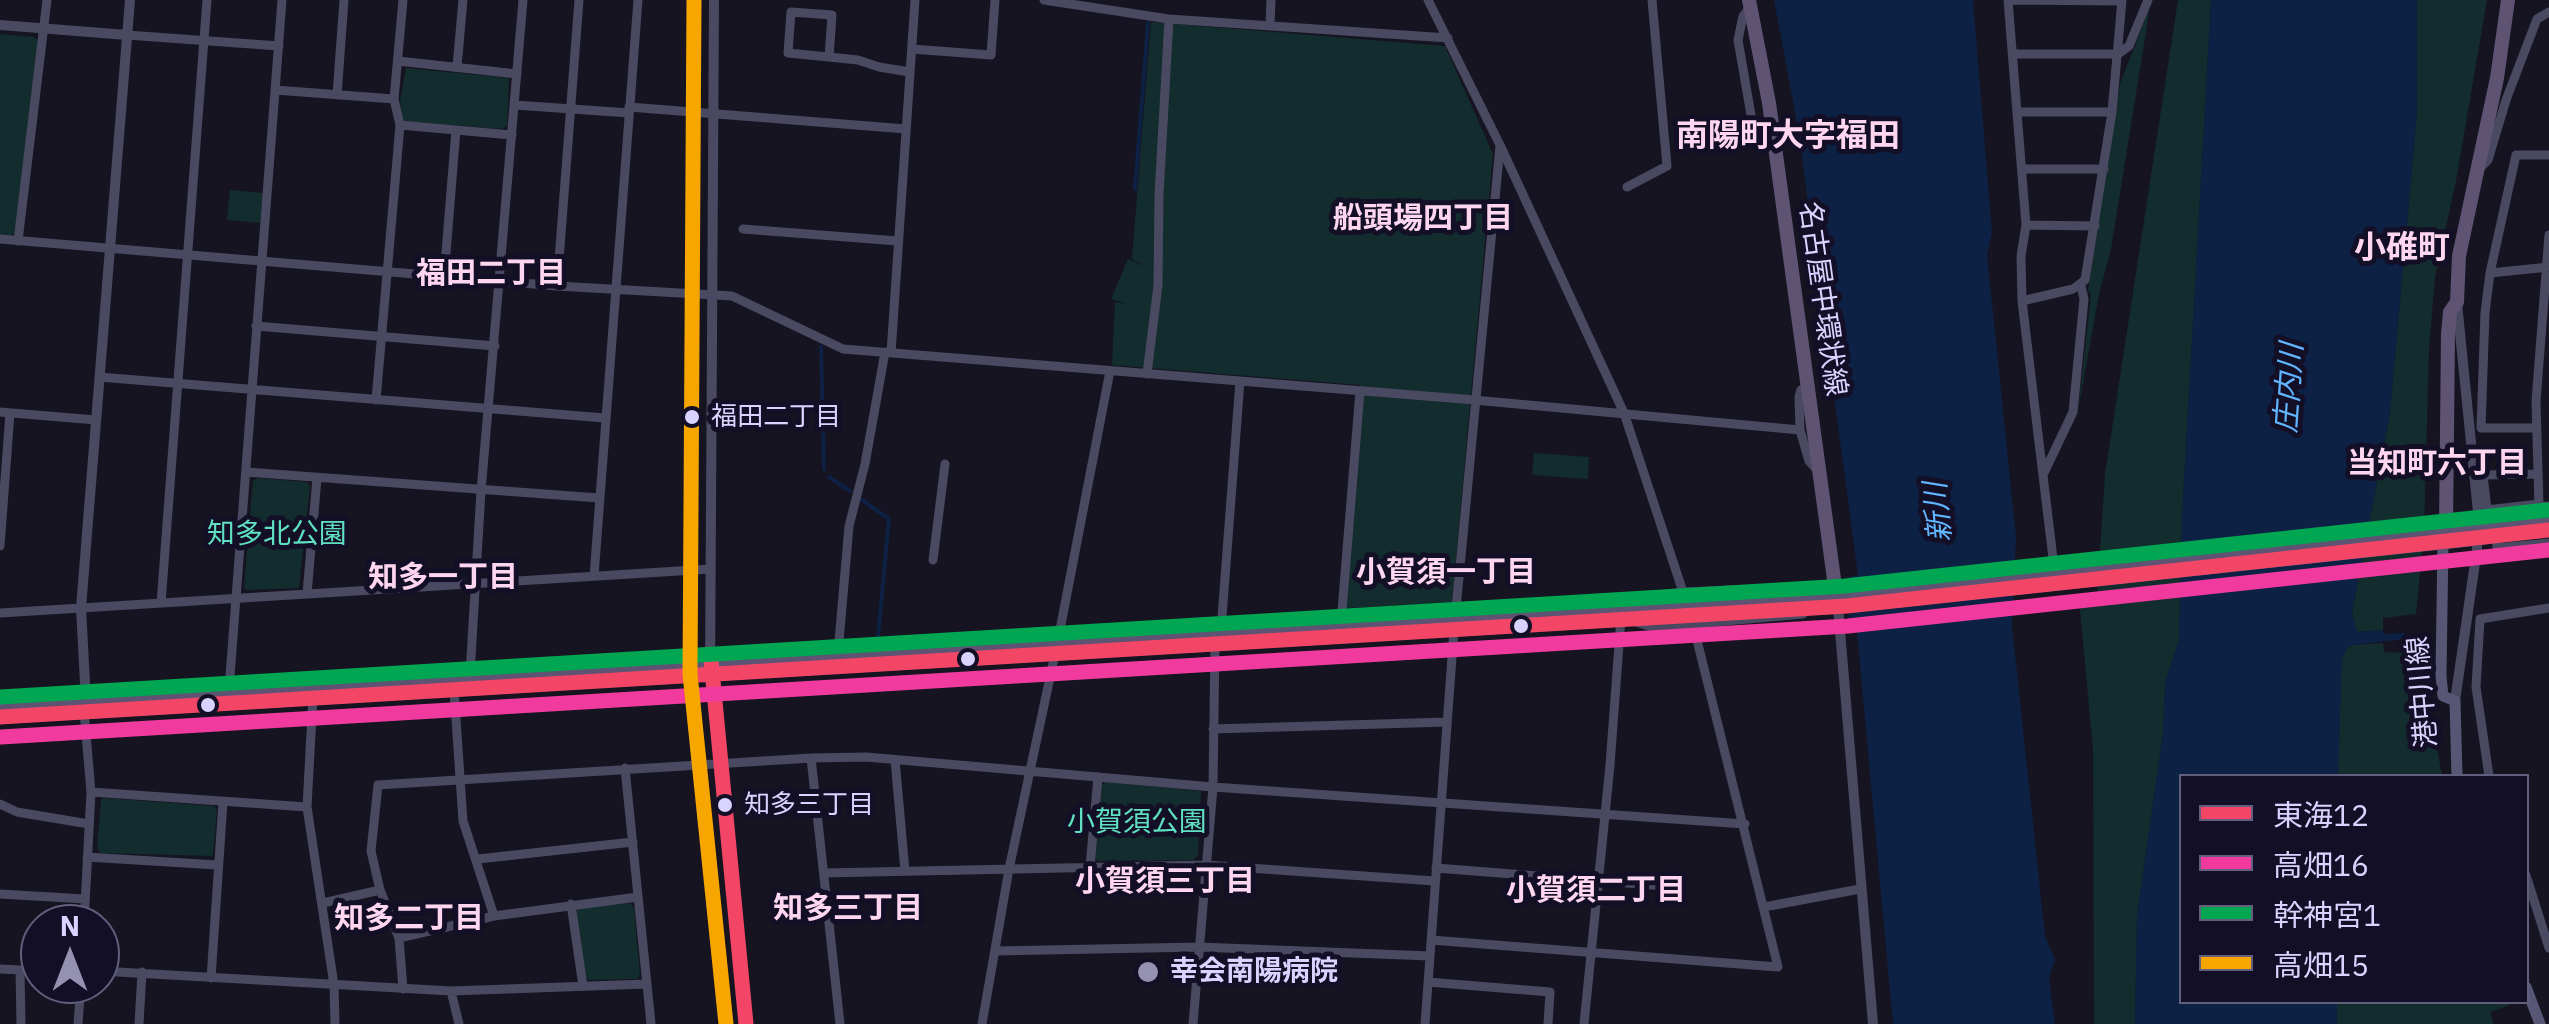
<!DOCTYPE html>
<html>
<head>
<meta charset="utf-8">
<style>
	body { margin:0 }
	#map { position:relative; width:2549px; height:1024px; overflow:hidden; background:#161421; font-family:"IBM Plex Sans","Noto Sans JP",sans-serif }
	canvas { display:block }
	.legend { position:absolute; left:2179px; top:774px; width:350px; height:230px; box-sizing:border-box; background:#130f26; border:2px solid #625e7d; margin:0; padding:12px 18px; list-style:none; font-size:30px; color:#d9d4ff }
	.legend li { display:flex; align-items:center; gap:20px; height:50px }
	.legend b { width:50px; border:2px solid #625e7d }
	.north { position:absolute; left:20px; top:904px; width:100px; height:100px; box-sizing:border-box; background:#130f26; border:2px solid #625e7d; border-radius:50%; rotate:0deg; font-size:28px; font-weight:700; line-height:40px; text-align:center; color:#d9d4ff }
	.north::after { content:''; display:block; margin:auto; width:35px; height:45px; background:#9591b1; clip-path:polygon(50% 0,100% 100%,50% 72%,0 100%) }
</style>
</head>
<body>
<div id="map">
<canvas width="2549" height="1024"></canvas>
<ul class="legend">
<li><b style="height:12px;background:#f34667"></b>東海12</li>
<li><b style="height:12px;background:#f13a9d"></b>高畑16</li>
<li><b style="height:12px;background:#00a651"></b>幹神宮1</li>
<li><b style="height:12px;background:#f7a600"></b>高畑15</li>
</ul>
<div class="north">N</div>
</div>
<script>
const g = document.querySelector('canvas').getContext('2d');
g.lineJoin = 'round';
function paint(path, color) { g.fillStyle = color; g.fill(path, 'evenodd'); }
const poly = rows => new Path2D(rows.map(r => 'M' + r).join(''));
function stroke(path, color, width, dash) { g.strokeStyle = color; g.lineWidth = width; g.lineCap = dash ? 'butt' : 'round'; g.setLineDash(dash || []); g.stroke(path); }
function drawText(font, color, halo, rows, align = 'center') {
  g.font = font + ' "IBM Plex Sans","Noto Sans JP",sans-serif'; g.lineWidth = 10; g.setLineDash([]); g.textBaseline = 'middle'; g.strokeStyle = halo; g.fillStyle = color; for (const [text, x, y, turn = 0] of rows) {
    g.save(); g.translate(x, y); g.rotate((+turn || 0) * Math.PI / 180); g.textAlign = isNaN(turn) ? turn : align; if (halo) g.strokeText(text, 0, 0); g.fillText(text, 0, 0); g.restore();
  }
}
paint(poly([
	[2178,0,2211,0,2182,517,2179,640,2165,683,2163,733,2137,915,2135,1024,2094,1024,2093,750,2079,599,2097,596,2105,474],
	[2417,0,2487,0,2456,181,2435,277,2429,349,2424,532,2416,614,2383,618,2383,630,2357,632,2352,613,2390,413,2417,113],
	[2150,7,2111,249,2099,294,2078,411,2091,295,2088,290,2120,84],
	[1151,22,1445,46,1493,154,1452,603,1346,608,1362,396,1360,385,1112,365,1115,302,1127,304,1111,299,1128,259,1146,267,1132,259],
	[0,34,34,37,38,40,15,232,11,236,0,235],
	[406,68,509,78,507,126,502,129,405,121,402,118,400,101],
	[230,190,263,193,260,223,227,220],
	[1534,453,1589,457,1588,479,1532,475],
	[257,478,307,482,310,486,299,588,247,590,244,587,253,481],
	[2383,643,2384,652,2413,653,2414,682,2426,685,2442,776,2338,776,2341,659,2347,648,2353,645],
	[1106,782,1201,791,1198,855,1193,860,1098,861,1095,858,1101,785],
	[103,798,214,806,217,810,213,856,100,853,97,848,101,800],
	[629,903,634,907,640,975,637,979,589,980,586,977,576,913,579,908],
	[2337,1002,2509,1002,2510,1005,2490,1012,2494,1024,2337,1024]
]), '#132c2d');
paint(poly([
	[1774,0,1973,0,1992,233,1987,255,2016,536,2012,626,2045,936,2055,960,2049,978,2055,1024,1893,1024,1857,632,1849,632,1849,577,1858,575,1798,128],
	[2211,0,2417,0,2417,113,2390,413,2352,613,2357,632,2383,630,2384,634,2404,633,2404,639,2353,645,2347,648,2342,659,2338,776,2182,776,2182,1002,2337,1002,2337,1024,2135,1024,2137,915,2163,733,2165,683,2179,640,2182,517]
]), '#0d2144');
stroke(poly([
	[1135,189,1148,23],
	[821,347,824,469],
	[829,477,850,491],
	[862,500,889,519,878,636]
]), '#0d2144', 4);
stroke(poly([
	[1044,0,1169,19,1448,38],
	[1428,0,1500,145,1624,413,1683,592],
	[2008,0,2026,225,2021,256,2022,301,2055,575],
	[2008,0,2122,1],
	[1751,6,1743,16,1738,40,1751,115,1767,147,1775,147],
	[1270,25,1271,0],
	[127,35,279,46],
	[912,49,991,55,995,0],
	[2013,54,2118,54,2129,46,2148,0],
	[829,57,832,15,791,12,788,53,829,57,858,60,879,67,910,72],
	[398,61,517,74],
	[457,67,463,0],
	[275,90,394,99],
	[337,95,344,0],
	[515,105,629,113],
	[629,107,906,129],
	[2019,112,2112,112],
	[400,125,512,135],
	[2480,168,2488,160,2506,100,2537,19,2549,12],
	[2022,169,2104,169],
	[1627,187,1667,166,1652,0],
	[2026,225,2095,226],
	[743,229,898,241],
	[2549,235,2536,401,2539,507,2549,506],
	[0,239,557,286,732,296,843,349,1463,399,1800,430,1809,461,1817,470],
	[18,241,47,0],
	[2490,273,2549,267],
	[444,277,456,130],
	[557,286,579,0],
	[2022,301,2073,289,2085,280,2112,112,2122,0],
	[256,326,495,346],
	[891,353,915,0],
	[1147,374,1158,285,1159,195,1169,19],
	[99,377,605,418],
	[376,400,400,125,394,99,403,0],
	[0,412,96,420],
	[2536,428,2481,428,2485,313,2490,273,2516,155,2549,155],
	[1800,430,1799,397,1801,390,1810,385],
	[246,472,599,498],
	[2538,474,2483,475,2487,510,2539,504],
	[2043,475,2073,412,2084,299,2081,286],
	[2496,533,2497,548,2549,543],
	[0,546,10,413],
	[933,560,945,464],
	[594,576,638,0],
	[307,594,317,478],
	[161,603,207,0],
	[1597,603,1683,592,1801,587],
	[0,613,711,569],
	[1635,622,1649,626,1693,624,1803,614],
	[1341,623,1360,391],
	[1221,630,1240,381],
	[838,653,849,526,865,464,885,352],
	[470,674,481,491,523,0],
	[229,689,282,0],
	[454,690,463,821,494,916],
	[313,697,307,807,334,985,335,1024],
	[1213,729,1447,722],
	[811,758,840,1024],
	[895,760,905,871],
	[625,768,651,1024],
	[2489,776,2476,687,2480,619,2549,608],
	[91,792,307,807],
	[0,804,17,812,89,824],
	[87,857,217,865],
	[478,859,633,842],
	[1090,867,1098,777],
	[1436,868,1678,887],
	[824,873,1206,865,1435,881],
	[2526,875,2549,948],
	[0,894,85,899],
	[638,897,494,916,399,938,380,890,371,851,378,785,811,758,866,757,1213,787,1745,824],
	[323,903,380,890],
	[571,904,583,986],
	[1764,907,1860,889],
	[84,924,91,792,84,711],
	[399,938,403,989],
	[1431,940,1778,967,1693,624],
	[995,951,1199,947,1430,956],
	[0,969,40,971],
	[20,970,21,1024],
	[100,971,451,991,647,984],
	[211,978,223,802],
	[1428,982,1550,992,1548,1024],
	[451,991,459,1024],
	[78,1024,81,984],
	[139,1024,142,972],
	[982,1024,1009,869,1058,640,1110,371],
	[1193,1024,1213,787,1215,643],
	[1425,1024,1454,630,1500,146],
	[1584,1024,1610,765,1621,618]
]), '#4a4962', 9);
stroke(poly([
	[714,0,710,674,746,1024],
	[0,25,127,35],
	[1838,607,1873,1024],
	[2455,701,2477,549,2478,512,2457,303],
	[86,702,81,608,130,0]
]), '#4a4962', 10);
stroke(poly([
	[2443,542,2441,676,2443,696,2455,701,2457,776],
	[2526,987,2540,1024]
]), '#575674', 11);
stroke(poly([
	[1749,0,1769,103,1837,601],
	[2446,527,2448,334,2450,312,2457,302,2459,256,2497,78,2508,0],
	[0,703,1845,593,2455,527],
	[0,717,1847,606,2455,541]
]), '#5e5373', 14);
stroke(poly([
	[2455,527,2549,519],
	[2455,541,2549,530]
]), '#5e5373', 14);
stroke(poly([
	[711,660,746,1024],
	[0,717,1847,606,2549,530]
]), '#f34667', 15);
stroke(poly([
	[1,737,1848,626,2549,550]
]), '#f13a9d', 15);
stroke(poly([
	[0,697,1845,586,2547,510]
]), '#00a651', 15);
stroke(poly([
	[694,0,690,674,726,1024]
]), '#f7a600', 15);
for (const [x, y, r, color] of [
	[692,417,9,"#d9d4ff"],
	[1521,626,9,"#d9d4ff"],
	[968,659,9,"#d9d4ff"],
	[208,705,9,"#d9d4ff"],
	[725,805,9,"#d9d4ff"],
	[1148,972,12,"#9591b1"]
]) { const dot = new Path2D(); dot.arc(x, y, r, 0, 2 * Math.PI); g.fillStyle = color; g.fill(dot); stroke(dot, '#130f26', 4); }
drawText('26px', '#d9d4ff', '#130f26', [
	["福田二丁目",711,417],
	["知多三丁目",744,805]
], 'left');
drawText('28px', '#d9d4ff', '#130f26', [
	["名古屋中環状線",1822,299,82],
	["港中川線",2423,692,-95]
]);
drawText('28px', '#5fe0c0', '#130f26', [
	["知多北公園",277,535],
	["小賀須公園",1137,823]
]);
drawText('bold 28px', '#d9d4ff', '#130f26', [
	["幸会南陽病院",1170,972]
], 'left');
drawText('bold 30px', '#ffd6f0', '#130f26', [
	["船頭場四丁目",1423,219],
	["福田二丁目",491,274],
	["当知町六丁目",2437,464],
	["小賀須一丁目",1446,573],
	["知多一丁目",443,578],
	["小賀須三丁目",1165,882],
	["小賀須二丁目",1596,891],
	["知多三丁目",848,909],
	["知多二丁目",409,919]
]);
drawText('italic 30px', '#62b6ff', '#130f26', [
	["庄内川",2290,388,-86],
	["新川",1939,512,-95]
]);
drawText('bold 32px', '#ffd6f0', '#130f26', [
	["南陽町大字福田",1788,137],
	["小碓町",2402,249]
]);
</script>
</body>
</html>
